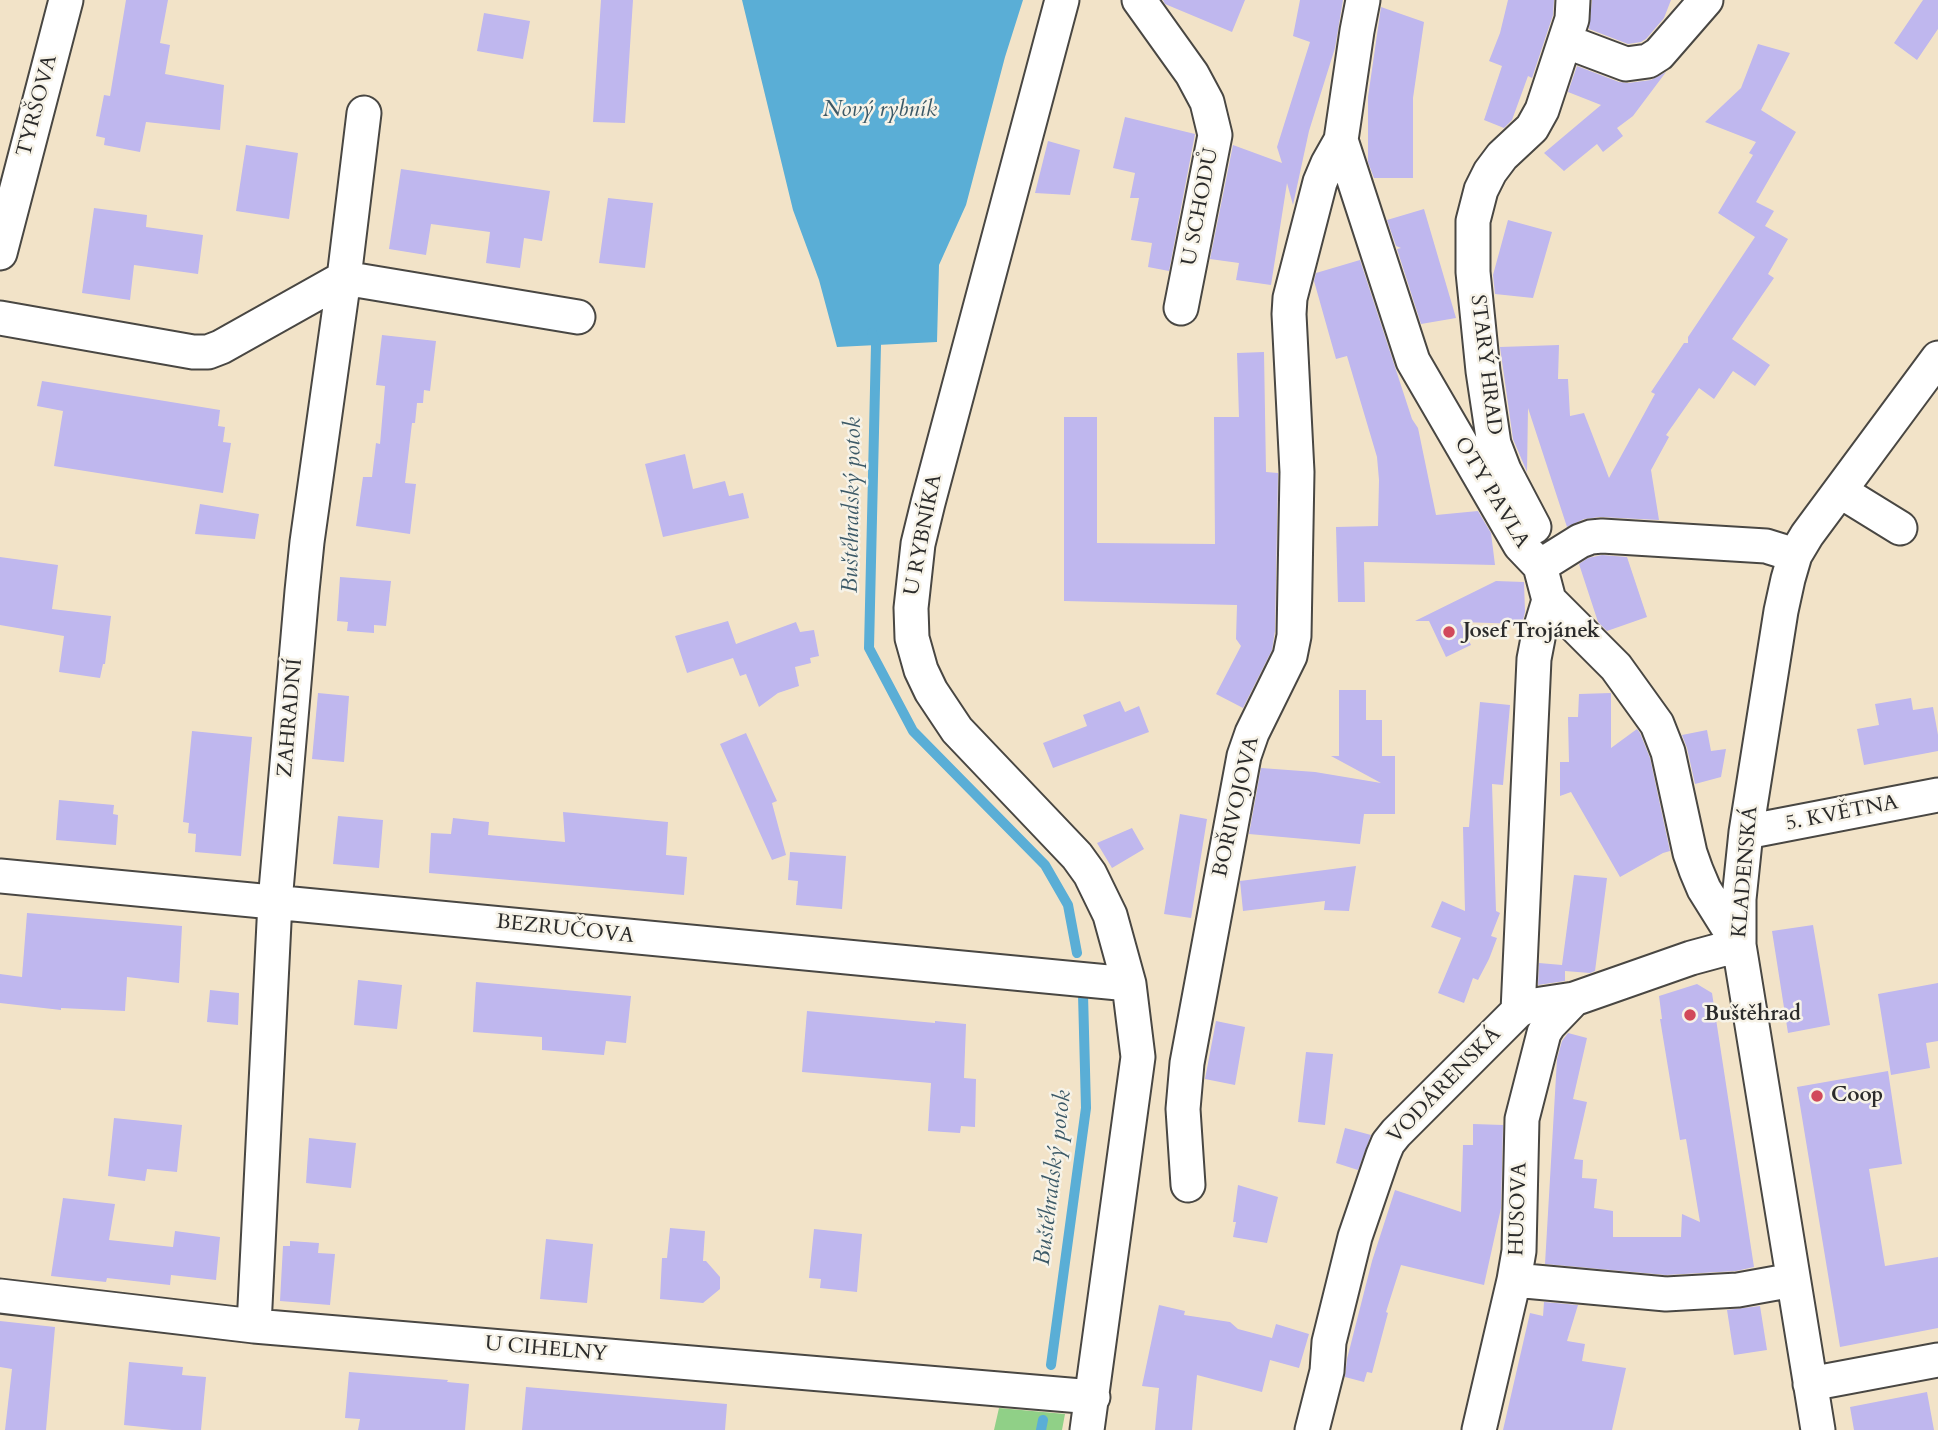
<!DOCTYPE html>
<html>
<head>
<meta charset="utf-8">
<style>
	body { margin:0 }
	canvas { display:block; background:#f2e3c8 }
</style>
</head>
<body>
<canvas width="1938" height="1430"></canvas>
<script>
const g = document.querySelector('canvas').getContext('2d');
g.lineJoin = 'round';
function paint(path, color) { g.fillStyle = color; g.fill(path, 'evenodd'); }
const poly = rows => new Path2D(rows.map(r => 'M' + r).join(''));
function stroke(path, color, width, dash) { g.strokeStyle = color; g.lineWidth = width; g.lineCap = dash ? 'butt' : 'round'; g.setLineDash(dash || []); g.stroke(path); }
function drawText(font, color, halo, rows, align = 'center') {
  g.font = font + ' Cardo,serif'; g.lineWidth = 5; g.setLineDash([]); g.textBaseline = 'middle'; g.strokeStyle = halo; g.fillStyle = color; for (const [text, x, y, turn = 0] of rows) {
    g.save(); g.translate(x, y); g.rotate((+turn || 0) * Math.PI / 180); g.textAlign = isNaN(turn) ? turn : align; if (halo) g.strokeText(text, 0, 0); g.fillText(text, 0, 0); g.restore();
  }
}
paint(poly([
	[999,1408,1065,1414,1062,1430,994,1430]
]), '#90d087');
paint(poly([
	[742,0,1023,0,1005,57,966,205,939,265,937,342,837,347,819,280,793,210]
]), '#5aaed6');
stroke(poly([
	[872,333,876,345,869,648,913,731,1045,865,1068,905,1077,953],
	[1051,1365,1086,1108,1083,994],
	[1041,1430,1043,1420]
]), '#5aaed6', 10);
paint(poly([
	[126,0,168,0,160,43,170,45,165,74,224,85,220,130,146,122,140,152,104,145,105,138,96,136,104,95,110,96],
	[601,0,633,0,625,123,593,122],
	[1163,0,1245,0,1232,32,1165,4],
	[1300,0,1343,0,1335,48,1309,131,1293,205,1287,183,1271,285,1236,280,1239,263,1210,259,1233,145,1282,163,1277,147,1310,42,1293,36],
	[1508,0,1554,0,1553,15,1532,78,1528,76,1512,120,1504,128,1484,120,1502,66,1489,61,1500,33],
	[1592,0,1671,0,1664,18,1646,39,1641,42,1628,44,1589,29],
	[1923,0,1938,0,1938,29,1917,60,1894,43],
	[1381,7,1424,22,1413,98,1413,178,1374,178,1368,162,1368,97],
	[484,13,530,21,523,59,477,51],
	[1758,44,1790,53,1761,110,1796,132,1756,202,1774,211,1765,226,1788,239,1768,274,1774,278,1732,339,1770,365,1755,386,1733,371,1714,399,1699,388,1666,435,1669,437,1651,470,1659,520,1600,517,1584,519,1567,527,1528,408,1527,472,1513,439,1500,347,1559,345,1558,379,1568,379,1570,416,1584,413,1609,478,1655,394,1651,392,1684,343,1688,343,1688,337,1755,237,1718,213,1753,155,1749,153,1756,142,1705,122,1741,88],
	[1577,66,1619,82,1628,83,1651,80,1666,72,1633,116,1617,128,1623,136,1603,152,1597,144,1564,171,1544,153,1601,105,1568,92],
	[1125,117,1195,134,1169,271,1148,267,1152,243,1131,240,1139,198,1130,198,1135,173,1113,168],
	[1048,141,1080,150,1070,195,1035,193],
	[246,145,298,153,289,219,236,211],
	[401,169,550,191,542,241,524,238,520,268,486,263,490,232,431,224,426,255,389,249],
	[608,198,653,203,645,268,599,263],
	[94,208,147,215,146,227,203,235,198,274,134,265,130,300,82,293],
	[1424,209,1456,318,1421,324,1397,249,1401,248,1396,246,1387,220],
	[1508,220,1552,232,1533,298,1495,294,1493,275],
	[1360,260,1412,419,1418,428,1436,515,1478,511,1491,533,1495,565,1364,562,1365,602,1338,602,1336,527,1378,526,1379,480,1377,457,1347,356,1336,359,1314,281,1316,273],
	[382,335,436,341,430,391,424,390,423,403,417,403,415,423,412,423,405,483,416,484,410,534,356,526,363,477,372,477,376,443,380,444,385,386,376,385],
	[1264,352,1266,472,1278,473,1275,631,1272,650,1243,708,1216,694,1241,646,1236,639,1237,605,1064,601,1064,417,1097,417,1097,543,1215,544,1214,417,1239,417,1237,353],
	[42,381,220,410,218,426,225,427,223,442,231,443,223,493,54,466,63,411,37,406],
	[685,454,693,489,725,481,729,496,743,493,749,518,663,537,645,464],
	[200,504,259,514,255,539,195,534],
	[1602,555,1627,557,1647,617,1607,631,1598,622,1579,564,1588,558],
	[0,557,58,565,52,609,111,616,105,664,103,664,100,678,59,672,64,636,0,625],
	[340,577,391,581,386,626,374,625,374,633,347,631,348,622,337,621],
	[1496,581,1524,582,1525,612,1522,624,1460,622,1471,645,1446,657,1429,621,1415,621],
	[728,621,736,644,796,622,800,632,814,630,819,656,810,658,811,663,795,667,799,686,778,693,759,707,746,674,740,676,733,658,687,673,675,636],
	[1339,690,1366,690,1366,720,1382,720,1382,756,1395,756,1395,814,1364,814,1360,844,1249,834,1261,768,1315,772,1381,783,1331,756,1339,756],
	[318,693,349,696,344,762,312,759],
	[1611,693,1611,748,1637,729,1640,733,1650,758,1670,851,1663,853,1620,877,1571,792,1560,796,1560,762,1569,762,1568,717,1578,717,1579,694],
	[1911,698,1913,710,1933,707,1938,735,1938,751,1864,765,1857,729,1879,725,1875,704],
	[1120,701,1125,712,1139,706,1149,732,1053,768,1043,743,1087,726,1083,715],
	[1480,702,1510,705,1503,785,1492,784,1496,911,1500,913,1491,936,1497,938,1489,959,1478,980,1473,978,1464,1003,1438,993,1461,938,1431,927,1442,901,1465,911,1463,827,1469,827],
	[1707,730,1711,751,1726,749,1721,777,1695,784,1687,748,1682,735],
	[192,731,252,737,241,856,195,852,196,834,188,833,189,823,183,822],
	[746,733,777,801,772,803,786,855,772,860,720,744],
	[59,800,114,805,113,814,118,815,116,845,56,840],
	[563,812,668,822,666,855,687,857,684,895,429,873,431,833,451,834,453,818,489,822,488,835,565,842],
	[1180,814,1207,819,1191,918,1164,914],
	[338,816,383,820,379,868,333,864],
	[1132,828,1144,849,1112,868,1097,843],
	[790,852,846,856,842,909,796,905,798,881,788,880],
	[1356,866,1349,911,1324,910,1325,901,1243,911,1240,881],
	[1574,875,1607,878,1595,971,1590,973,1565,971,1565,981,1538,985,1539,963,1562,965],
	[27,913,182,926,179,983,127,977,125,1011,61,1008,61,1010,0,1003,0,974,22,977],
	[1813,925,1830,1025,1788,1033,1772,931],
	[358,980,402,985,397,1029,354,1025],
	[476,982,631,996,626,1043,606,1041,604,1055,542,1050,542,1037,473,1032],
	[1938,983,1938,1041,1926,1043,1930,1068,1891,1075,1878,994],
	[1697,984,1712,993,1754,1267,1736,1271,1666,1275,1545,1264,1557,1059,1562,1041,1568,1033,1587,1038,1573,1099,1587,1102,1574,1159,1583,1160,1582,1178,1597,1179,1594,1208,1613,1211,1613,1237,1681,1237,1682,1214,1700,1222,1686,1139,1680,1140,1660,1019,1662,1019,1659,996],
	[210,990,239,993,238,1025,207,1022],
	[807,1011,935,1023,935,1021,966,1024,964,1078,976,1079,975,1127,961,1126,960,1133,928,1131,931,1083,802,1072],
	[1216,1021,1245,1027,1235,1085,1205,1079],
	[1306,1052,1333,1054,1325,1125,1298,1122],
	[1888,1071,1902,1164,1869,1169,1885,1266,1938,1257,1938,1328,1840,1347,1797,1087],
	[114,1118,182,1125,177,1172,147,1169,145,1181,108,1176],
	[1473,1124,1503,1125,1501,1208,1484,1285,1401,1265,1386,1312,1388,1313,1372,1373,1367,1372,1364,1382,1345,1377,1347,1359,1372,1261,1395,1190,1461,1212,1463,1145,1473,1145],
	[1345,1128,1371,1135,1358,1170,1336,1163],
	[309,1138,356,1143,351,1188,306,1183],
	[1238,1185,1278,1197,1267,1243,1233,1237,1236,1222,1233,1222],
	[63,1198,115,1204,109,1240,173,1247,175,1231,220,1237,216,1280,171,1275,170,1285,107,1278,106,1282,51,1276],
	[670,1228,705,1231,703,1261,706,1261,720,1277,720,1289,703,1303,660,1299,662,1258,667,1258],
	[814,1229,862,1234,857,1292,820,1288,821,1279,809,1278],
	[546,1239,593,1244,587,1303,540,1299],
	[290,1241,319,1243,318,1253,335,1254,330,1305,280,1301,283,1246,290,1246],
	[1544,1302,1578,1305,1567,1341,1585,1344,1582,1361,1626,1368,1612,1430,1503,1430,1530,1313,1543,1316],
	[1159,1305,1185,1311,1184,1315,1230,1322,1238,1329,1272,1338,1276,1324,1309,1334,1299,1368,1270,1360,1262,1392,1197,1375,1192,1430,1155,1430,1159,1388,1142,1386],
	[1760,1306,1767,1350,1734,1355,1727,1310],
	[0,1321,55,1327,46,1430,5,1430,12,1369,0,1367],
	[129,1362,183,1367,182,1375,206,1377,201,1430,172,1430,124,1425],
	[349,1372,448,1380,447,1382,469,1384,465,1430,358,1430,360,1419,345,1418],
	[526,1387,727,1404,725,1430,522,1430],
	[1927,1392,1934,1430,1854,1430,1850,1407]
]), '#bfb7ee');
const minor = poly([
	[1062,0,928,503,918,544,911,608,912,638,921,670,931,691,957,730,1077,856,1090,874,1110,915,1129,984,1138,1057,1087,1430],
	[1139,0,1192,74,1207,102,1215,135,1181,308],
	[1565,41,1626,64,1648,61,1659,54,1706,0],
	[0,253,66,0],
	[0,318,193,352,208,352,221,347,344,278,578,317],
	[1840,491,1900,528],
	[1534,527,1504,470,1494,444,1483,371,1473,272,1473,221,1481,190,1490,172,1502,156,1532,128,1542,110,1572,19,1573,0],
	[1540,566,1580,541,1591,537,1602,536,1766,546,1795,555],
	[1746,832,1938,795],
	[0,876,1129,984],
	[1518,1011,1534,659,1539,633,1549,600],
	[1188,1185,1183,1109,1187,1063,1244,756,1252,733,1290,656,1294,636,1297,472,1289,314,1290,298,1320,182,1328,163,1341,140],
	[1514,1280,1666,1294,1738,1290,1793,1280],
	[0,1296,254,1326,1093,1397],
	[254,1326,275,902,302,591,307,542,344,278,364,113],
	[1810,1384,1938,1360],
	[1312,1430,1327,1371,1329,1342,1355,1237,1383,1155,1388,1143,1396,1133,1518,1011,1528,1006,1574,999,1691,958,1739,945,1704,889,1696,870,1690,853,1668,752,1657,724,1616,667,1549,600,1540,566,1520,545,1413,361,1341,140,1357,31,1363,0],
	[1479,1430,1514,1280,1519,1251,1522,1119,1544,1033,1549,1025,1574,999],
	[1818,1430,1739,945,1739,899,1746,832,1781,611,1788,579,1795,555,1807,535,1938,358]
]);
stroke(minor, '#494743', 37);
stroke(minor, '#fff', 33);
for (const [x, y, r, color] of [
	[1449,632,7,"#d1495b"],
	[1690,1015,7,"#d1495b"],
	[1817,1096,7,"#d1495b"]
]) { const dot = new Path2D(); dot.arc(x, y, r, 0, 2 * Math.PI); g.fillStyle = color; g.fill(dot); stroke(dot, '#f7f3e8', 2.5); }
drawText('21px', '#2b2b2b', '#f7f3e8', [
	["TYRŠOVA",38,106,-75],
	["U SCHODŮ",1201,207,-79],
	["STARÝ HRAD",1485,365,83],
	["OTY PAVLA",1491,493,59],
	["U RYBNÍKA",924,535,-79],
	["ZAHRADNÍ",291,718,-85],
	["BOŘIVOJOVA",1237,807,-77],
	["5. KVĚTNA",1842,814,-11],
	["KLADENSKÁ",1746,872,-85],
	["BEZRUČOVA",565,930,6],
	["VODÁRENSKÁ",1445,1086,-46],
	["HUSOVA",1519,1209,-88],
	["U CIHELNY",546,1350,5]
]);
drawText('bold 21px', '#2b2b2b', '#f7f3e8', [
	["Josef Trojánek",1463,632],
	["Buštěhrad",1704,1015],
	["Coop",1831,1096]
], 'left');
drawText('italic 23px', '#3b5967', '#f7f3e8', [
	["Nový rybník",880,111],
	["Buštěhradský potok",853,505,-89],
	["Buštěhradský potok",1054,1178,-83]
]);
</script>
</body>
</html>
